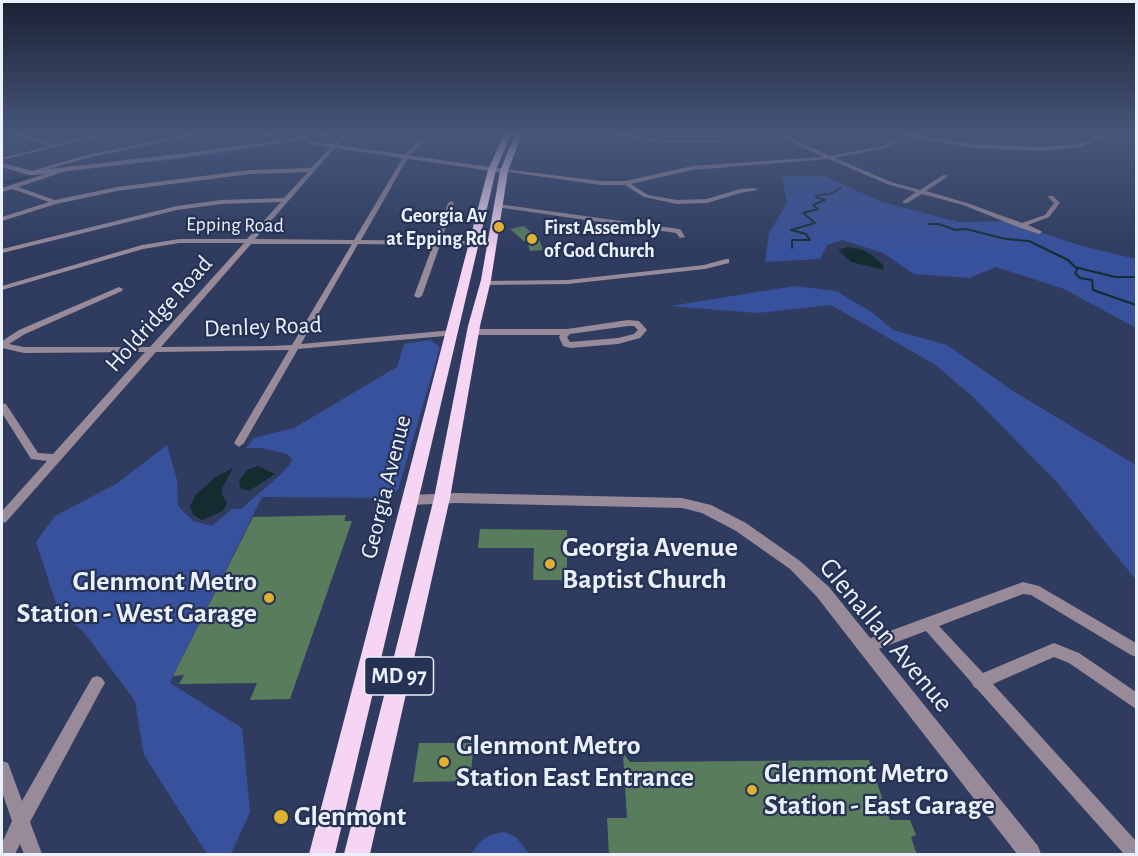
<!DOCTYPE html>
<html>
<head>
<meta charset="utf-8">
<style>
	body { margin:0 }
	#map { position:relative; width:1138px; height:856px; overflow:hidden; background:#2f3c5f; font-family:"Alegreya Sans",sans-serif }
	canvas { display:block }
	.frame { position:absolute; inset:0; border:3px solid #eaf0fd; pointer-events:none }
</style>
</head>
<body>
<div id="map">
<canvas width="1138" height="856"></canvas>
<div class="frame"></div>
</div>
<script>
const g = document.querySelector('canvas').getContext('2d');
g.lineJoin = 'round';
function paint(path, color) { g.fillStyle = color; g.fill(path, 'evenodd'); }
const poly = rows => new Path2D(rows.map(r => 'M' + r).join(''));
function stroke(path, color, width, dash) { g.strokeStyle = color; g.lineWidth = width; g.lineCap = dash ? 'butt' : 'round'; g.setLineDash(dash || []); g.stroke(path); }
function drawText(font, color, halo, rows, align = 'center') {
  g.font = font + ' "Alegreya Sans",sans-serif'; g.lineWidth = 4.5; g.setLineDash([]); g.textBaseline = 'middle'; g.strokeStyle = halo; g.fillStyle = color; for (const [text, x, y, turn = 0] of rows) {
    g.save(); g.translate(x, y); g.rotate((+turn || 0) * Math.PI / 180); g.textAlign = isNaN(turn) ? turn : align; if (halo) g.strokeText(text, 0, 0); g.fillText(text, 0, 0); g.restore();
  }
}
paint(poly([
	[286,142,290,143,222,154,69,171],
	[822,175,882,202,959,222,1006,221,1082,246,1136,259,1136,328,1064,289,996,267,969,278,914,274,883,253,842,240,827,245,820,259,765,262,769,233,787,203,782,176],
	[795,286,836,291,873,313,893,330,947,345,1013,391,1136,465,1136,580,1056,481,973,397,934,364,831,305,757,313,670,306],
	[430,340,440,347,398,490,384,498,262,497,173,676,170,683,242,728,250,812,231,854,207,854,144,755,135,701,83,631,59,612,36,542,55,516,116,484,167,445,177,480,178,506,193,521,212,526,232,509,241,509,280,475,291,463,292,459,287,454,262,448,246,448,254,438,294,428,397,367,404,344],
	[504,832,516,837,529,854,471,854,481,841,490,835]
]), '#38519d');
paint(poly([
	[847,247,861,249,872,255,883,265,884,270,851,262,838,250],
	[258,466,275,474,249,491,240,488,239,481,247,470],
	[233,468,222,488,222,494,227,503,223,511,202,520,193,515,190,506,195,496,215,477]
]), '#142c2f');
stroke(poly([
	[2,184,27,177],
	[820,198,816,197,817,195,830,194,841,188]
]), '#142c2f', 1.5);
stroke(poly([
	[929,224,939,224,955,230,966,229,1006,239,1029,241,1068,260,1075,267,1115,277,1136,277],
	[792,248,792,240,810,240,806,234,791,230,815,223,803,213,818,209,813,205,825,200,816,197],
	[1078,268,1075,273,1080,278,1092,280,1093,290,1136,305]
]), '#142c2f', 2);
paint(poly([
	[524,226,533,234,537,233,543,250,530,251,527,241,524,241,510,229],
	[346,515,344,521,352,521,290,699,250,700,257,683,179,684,184,675,173,676,253,517],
	[480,529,567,530,567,580,533,580,534,548,478,548],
	[419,743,474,743,470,781,413,782],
	[623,753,630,762,869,760,890,820,910,820,916,835,911,837,917,855,609,855,607,818,627,818]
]), '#597c5d');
paint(poly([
	[10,134,19,134,54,145,98,134,108,134,2,160,2,158,50,146,10,134],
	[190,134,201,134,87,158,28,175,25,173,86,155,190,134],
	[342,134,347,134,255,239,354,240,405,154,427,134,432,134,409,156,361,240,434,241,448,203,451,201,454,203,441,241,492,241,495,243,492,245,440,245,422,296,418,298,414,296,433,245,358,244,301,344,453,330,457,333,456,335,298,349,244,443,239,447,234,443,289,350,156,352,6,522,2,523,2,511,47,461,31,459,2,413,2,403,6,404,38,453,53,454,145,352,24,353,2,348,2,341,19,330,119,287,123,289,122,291,25,334,9,344,24,347,150,347,244,243,179,243,143,249,2,290,2,286,142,245,179,239,247,239,281,202,221,204,177,210,2,253,2,249,177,206,221,200,284,198,308,172,250,174,117,191,56,204,2,221,2,217,49,202,12,189,2,192,2,188,73,165,75,168,18,187,55,200,117,187,250,170,311,168,342,134],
	[251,244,352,244,292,345,272,346,161,347,251,244],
	[604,134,620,134,668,141,722,140,724,141,722,142,668,143,604,134],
	[781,134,787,134,801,143,830,156,882,146,908,134,915,134,885,148,835,158,891,182,920,190,943,175,947,175,947,177,926,191,967,203,1022,223,1045,215,1054,203,1048,197,1049,196,1053,196,1060,203,1049,217,1028,225,1041,231,1042,232,1039,234,1018,227,963,205,922,194,907,203,903,203,903,201,916,192,887,184,829,159,692,170,631,184,648,195,677,200,707,199,740,189,755,188,758,190,740,193,707,203,677,204,644,197,625,185,601,185,501,171,504,169,601,181,626,181,692,166,824,157,797,145,781,134],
	[498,204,679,229,681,230,685,237,680,238,676,233,496,207,495,206,498,204],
	[726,259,729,259,729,263,705,269,568,284,485,285,481,283,485,281,568,280,704,265,726,259],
	[628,320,639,321,647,330,640,338,618,344,570,348,563,346,559,337,560,335,474,335,470,332,474,329,567,329,628,320],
	[628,326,634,326,638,330,634,334,618,338,570,342,567,337,570,334,628,326],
	[1023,582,1039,586,1136,643,1136,657,1131,655,1031,595,1023,594,939,626,983,673,1054,643,1079,653,1136,692,1136,709,1069,663,1054,657,993,684,1136,841,1136,854,1124,854,977,689,974,687,971,682,926,631,865,654,860,652,858,647,860,642,1023,582],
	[97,676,102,678,105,683,102,688,30,822,42,854,24,854,20,844,15,854,2,854,2,843,12,821,2,792,2,761,8,763,22,801,92,678,97,676]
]), '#998a99');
paint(poly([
	[254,134,268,134,283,138,280,140,254,134],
	[324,134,341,134,186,157,35,175,28,175,2,167,2,163,33,171,186,153,324,134],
	[894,134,909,134,973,144,1042,147,1078,144,1095,138,1098,134,1104,134,1099,140,1081,147,1042,151,973,148,894,134],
	[309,141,504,169,507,171,504,173,307,144,309,141],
	[456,493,682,498,711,505,746,523,800,561,829,587,1038,846,1041,854,1017,854,817,597,790,569,736,531,702,513,682,508,456,503,411,505,406,504,404,500,406,496,411,495,456,493]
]), '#998a99');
paint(poly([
	[504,134,511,134,496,170,335,854,309,854,488,170,504,134],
	[515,134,522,134,508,171,491,280,480,326,450,498,370,854,344,854,434,498,468,326,481,280,500,171,515,134]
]), '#f5d5f3');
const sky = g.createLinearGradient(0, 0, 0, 254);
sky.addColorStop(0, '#1a2134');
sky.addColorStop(0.53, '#47567a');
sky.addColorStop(1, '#47567a00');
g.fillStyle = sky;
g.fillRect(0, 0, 1138, 254);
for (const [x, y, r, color] of [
	[499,227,6,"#deb133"],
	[532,239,6,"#deb133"],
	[550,564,6,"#deb133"],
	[269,598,6,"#deb133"],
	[444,762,6,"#deb133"],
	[752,790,6,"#deb133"],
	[281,817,8,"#deb133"]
]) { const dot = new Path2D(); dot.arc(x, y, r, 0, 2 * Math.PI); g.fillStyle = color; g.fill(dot); stroke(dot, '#253254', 2); }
drawText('bold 20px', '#eaf0fd', '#253254', [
	["Georgia Av",487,216],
	["at Epping Rd",487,239],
	["First Assembly",544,228,"left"],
	["of God Church",544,251,"left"]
], 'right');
drawText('20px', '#eaf0fd', '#253254', [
	["Epping Road",235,225,1]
]);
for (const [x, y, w] of [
	[399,676,69]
]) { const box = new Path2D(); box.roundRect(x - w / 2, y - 19, w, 38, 4.5); g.fillStyle = '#253254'; g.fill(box); stroke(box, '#eaf0fd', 1.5); }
drawText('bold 22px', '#eaf0fd', null, [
	["MD 97",399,676]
]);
drawText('24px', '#eaf0fd', '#253254', [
	["Holdridge Road",159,314,-48],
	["Denley Road",263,327,-2],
	["Georgia Avenue",386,487,-76]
]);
drawText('bold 28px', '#eaf0fd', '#253254', [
	["Georgia Avenue",562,548],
	["Baptist Church",562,580],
	["Glenmont Metro",257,582,"right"],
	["Station - West Garage",257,614,"right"],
	["Glenmont Metro",456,746],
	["Station East Entrance",456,778],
	["Glenmont Metro",764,774],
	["Station - East Garage",764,806],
	["Glenmont",294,817]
], 'left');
drawText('28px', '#eaf0fd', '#253254', [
	["Glenallan Avenue",886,635,50]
]);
</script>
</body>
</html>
